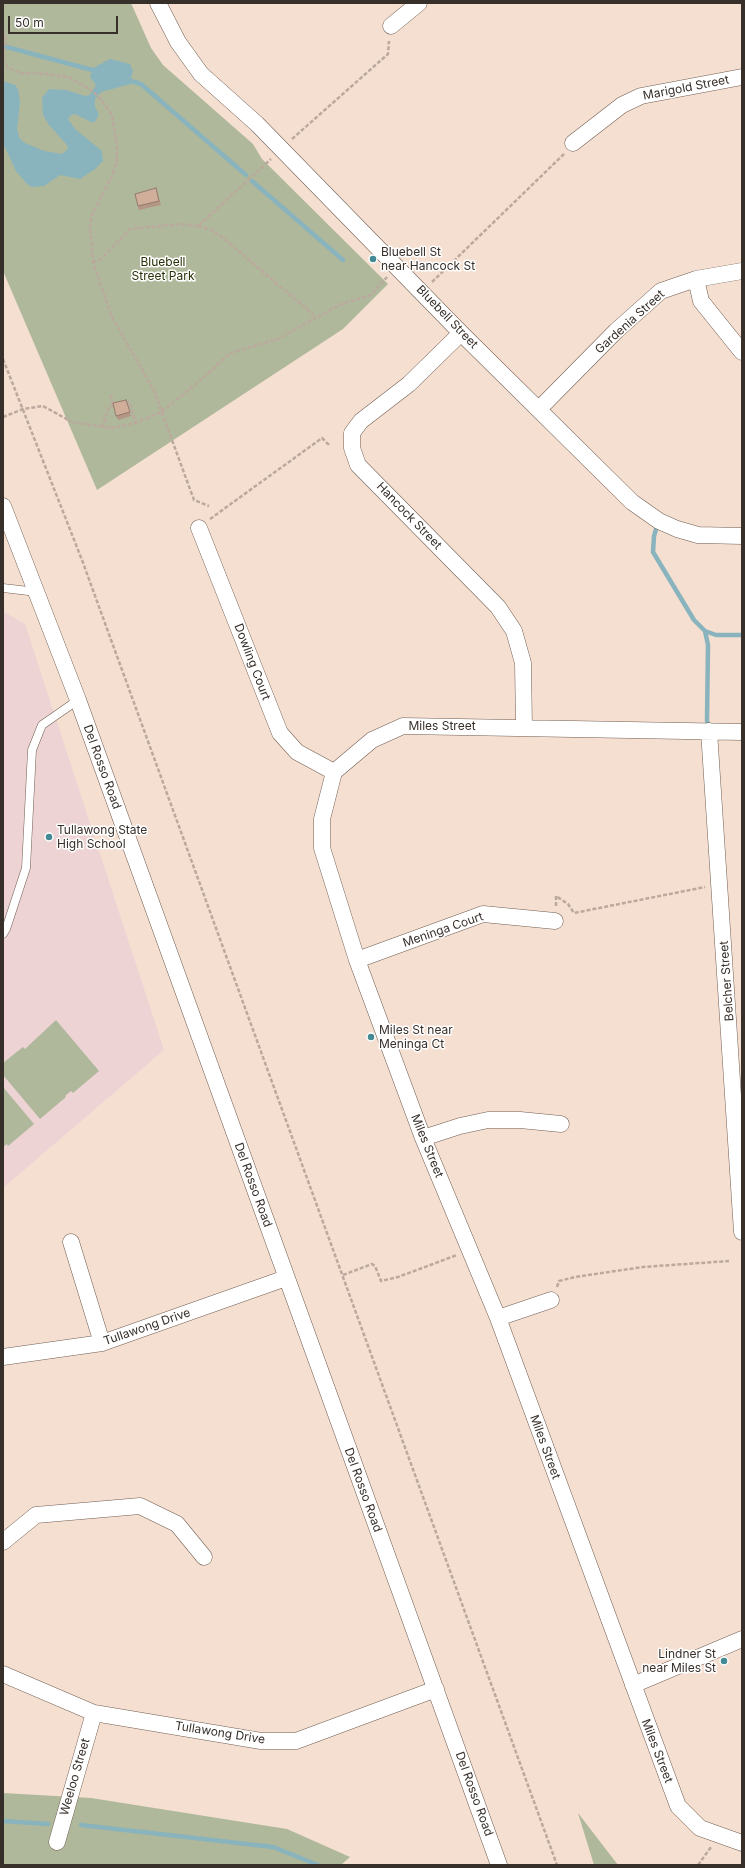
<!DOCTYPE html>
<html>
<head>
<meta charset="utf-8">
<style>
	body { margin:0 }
	#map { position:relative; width:745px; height:1868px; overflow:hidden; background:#f5dfd1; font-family:Inter,sans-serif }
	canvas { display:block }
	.frame { position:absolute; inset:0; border:4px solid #372f2a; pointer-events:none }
	.scale { position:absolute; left:8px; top:16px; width:110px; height:18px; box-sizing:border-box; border:2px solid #372f2a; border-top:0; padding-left:5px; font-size:12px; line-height:14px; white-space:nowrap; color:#372f2a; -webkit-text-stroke:3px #fff; paint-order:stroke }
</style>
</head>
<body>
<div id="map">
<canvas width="745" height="1868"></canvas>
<div class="frame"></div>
<div class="scale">50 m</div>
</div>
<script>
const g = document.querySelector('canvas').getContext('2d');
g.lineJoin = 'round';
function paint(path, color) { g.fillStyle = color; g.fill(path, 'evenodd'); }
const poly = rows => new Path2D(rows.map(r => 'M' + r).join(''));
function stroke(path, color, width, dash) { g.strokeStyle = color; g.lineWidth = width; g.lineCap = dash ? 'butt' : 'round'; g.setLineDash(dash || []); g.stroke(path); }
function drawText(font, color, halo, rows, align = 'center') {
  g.font = font + ' Inter,sans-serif'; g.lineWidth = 3; g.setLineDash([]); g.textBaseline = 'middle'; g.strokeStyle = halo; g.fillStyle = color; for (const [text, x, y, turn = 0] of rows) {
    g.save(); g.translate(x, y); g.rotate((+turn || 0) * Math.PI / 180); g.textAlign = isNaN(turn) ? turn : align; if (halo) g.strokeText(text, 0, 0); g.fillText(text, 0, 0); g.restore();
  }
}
paint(poly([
	[3,611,25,624,164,1050,3,1188]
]), '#edd3d4');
paint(poly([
	[3,3,131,3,151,48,163,65,253,144,262,159,388,284,343,329,97,490,3,271],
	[56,1020,99,1071,73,1093,71,1091,65,1096,66,1097,40,1119,3,1075,3,1063,23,1047,25,1049],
	[3,1087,34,1124,8,1146,7,1144,3,1147],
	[3,1793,91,1798,287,1829,350,1857,341,1865,3,1865],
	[578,1813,618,1865,594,1865]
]), '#afb89a');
paint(poly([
	[110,59,130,64,133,71,131,78,134,83,101,92,95,99,95,107,99,114,95,122,91,122,75,114,71,115,68,119,75,129,102,151,103,161,95,169,80,179,60,175,44,186,32,187,27,184,16,171,3,143,3,81,15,85,18,89,20,102,17,129,20,139,25,143,44,151,62,154,68,149,67,145,49,125,43,115,42,98,49,89,66,90,85,96,90,95,96,85,90,77,93,68]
]), '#89b4be');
stroke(poly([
	[3,46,96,71],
	[128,80,141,84,246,175],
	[252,181,343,260],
	[658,523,654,536,653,552,694,620,705,631,716,635,742,635],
	[705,631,708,645,707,720,708,729],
	[3,1821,48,1824],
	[81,1825,273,1847,318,1865]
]), '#89b4be', 4.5);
const lane = poly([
	[3,588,37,592],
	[3,934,6,929,26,868,32,750,42,725,78,700]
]);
const street = poly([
	[158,3,178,42,201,74,257,124,461,333,632,502,659,521,677,529,698,535,742,536],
	[391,26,419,3],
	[573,143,622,105,641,96,742,77],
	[696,279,701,301,742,352],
	[461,333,409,384,361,421,352,433,352,448,358,465,498,607,514,631,523,663,524,727],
	[539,409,616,331,661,291,696,279,742,271],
	[3,506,78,700,499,1865],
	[199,528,280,733,297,752,334,772],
	[709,731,742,1232],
	[742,732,403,726,372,740,334,772,322,819,322,848,357,960,423,1138,498,1318,678,1806,700,1828,742,1843],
	[357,960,483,914,555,921],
	[423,1138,460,1126,488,1120,520,1120,561,1124],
	[71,1242,102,1343],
	[498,1318,551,1300],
	[3,1357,102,1343,286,1278],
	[3,1542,36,1515,140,1506,177,1524,204,1557],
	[3,1674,94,1713,261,1741,296,1741,436,1689],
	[633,1685,742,1639],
	[57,1842,94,1713]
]);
stroke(lane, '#715e52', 9);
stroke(street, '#715e52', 17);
stroke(poly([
	[3,30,6,40,3,57],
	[3,59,8,68,20,73,49,74,71,78,91,90,100,98,112,115,117,145,117,161,112,176,92,215,90,226,93,262,111,315,154,391,194,500,209,506],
	[292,139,388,54,389,41],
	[198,226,211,230,222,237,316,317],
	[93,262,101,259,130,229,181,224,198,226,271,159],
	[432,282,564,154],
	[3,359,82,560,557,1865],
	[111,395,113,406],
	[125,403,129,402,136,423],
	[3,417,23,409,43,406,72,422,112,428,136,423,161,412,201,380,230,353,278,339,341,304,371,295,387,277],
	[102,428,109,407,117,406],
	[210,519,322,438,330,446],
	[556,906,556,896,568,904,574,913,705,887],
	[343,1275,372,1264,375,1266,381,1281,398,1277,457,1255],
	[557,1287,559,1281,575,1277,643,1267,729,1261],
	[698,1865,711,1847]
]), '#bba99e', 2.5, [4, 2]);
stroke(lane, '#fff', 8);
stroke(street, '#fff', 16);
paint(poly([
	[156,188,161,205,139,210,138,206],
	[126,400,131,416,118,420,116,416]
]), '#b39684');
const building = poly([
	[156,188,159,201,138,206,135,194,156,188],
	[126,400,130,412,116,416,113,403,126,400]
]);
paint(building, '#d0ae9a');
stroke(building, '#927a6c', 1);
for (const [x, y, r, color] of [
	[373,259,4,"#448a94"],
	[49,837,4,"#448a94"],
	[371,1037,4,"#448a94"],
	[724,1661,4,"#448a94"]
]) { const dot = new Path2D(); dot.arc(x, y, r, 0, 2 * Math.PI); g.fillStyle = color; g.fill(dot); stroke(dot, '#fff', 1.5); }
drawText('12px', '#372f2a', '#fff', [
	["Marigold Street",686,88,-11],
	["Bluebell Street",447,317,46],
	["Gardenia Street",630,322,-42],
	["Hancock Street",409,516,46],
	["Dowling Court",252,662,69],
	["Miles Street",442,726],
	["Del Rosso Road",102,767,70],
	["Meninga Court",443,930,-19],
	["Belcher Street",727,981,-94],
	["Miles Street",427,1146,68],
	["Del Rosso Road",253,1185,70],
	["Tullawong Drive",147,1327,-19],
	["Miles Street",545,1447,70],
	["Del Rosso Road",363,1490,70],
	["Tullawong Drive",220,1733,9],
	["Miles Street",657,1751,69],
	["Weeloo Street",75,1777,-74],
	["Del Rosso Road",474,1794,70]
]);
drawText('12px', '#372f2a', '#fff', [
	["Bluebell St",381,252],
	["near Hancock St",381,266],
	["Tullawong State",57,830],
	["High School",57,844],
	["Miles St near",379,1030],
	["Meninga Ct",379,1044],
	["Lindner St",716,1654,"right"],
	["near Miles St",716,1668,"right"]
], 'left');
drawText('12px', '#283006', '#fff', [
	["Bluebell",163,262],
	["Street Park",163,276]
]);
</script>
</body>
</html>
